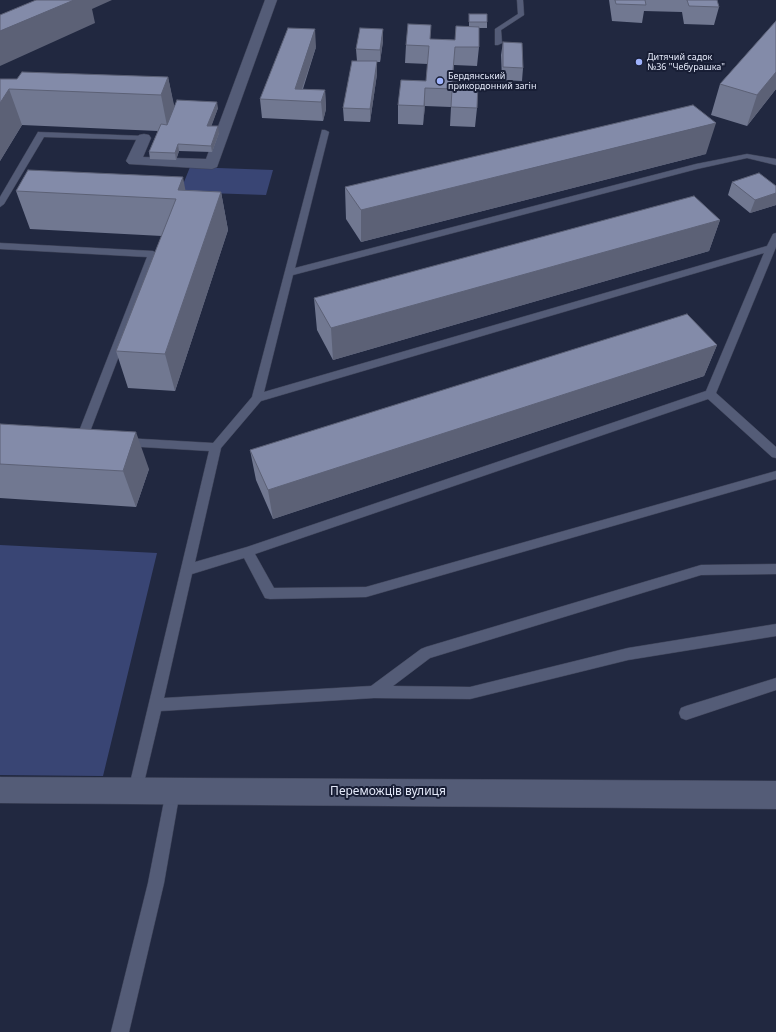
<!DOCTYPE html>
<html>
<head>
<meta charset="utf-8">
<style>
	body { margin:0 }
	canvas { display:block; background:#212840 }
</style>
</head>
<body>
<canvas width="776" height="1032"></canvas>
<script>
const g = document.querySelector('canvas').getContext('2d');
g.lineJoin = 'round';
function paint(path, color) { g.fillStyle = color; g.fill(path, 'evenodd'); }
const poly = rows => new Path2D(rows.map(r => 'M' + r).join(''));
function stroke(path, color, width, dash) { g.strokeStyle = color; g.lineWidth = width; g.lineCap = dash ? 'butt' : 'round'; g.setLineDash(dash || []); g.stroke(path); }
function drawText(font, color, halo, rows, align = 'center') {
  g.font = font + ' "Noto Sans",sans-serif'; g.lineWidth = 4; g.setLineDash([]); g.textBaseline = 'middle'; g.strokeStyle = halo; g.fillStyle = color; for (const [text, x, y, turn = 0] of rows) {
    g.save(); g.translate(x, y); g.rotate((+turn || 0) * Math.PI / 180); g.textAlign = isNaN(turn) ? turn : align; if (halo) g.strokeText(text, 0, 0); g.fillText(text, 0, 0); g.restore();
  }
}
paint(poly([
	[190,167,273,170,266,195,180,192],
	[0,545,157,553,103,776,0,775]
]), '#394574');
const lane = poly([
	[517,0,523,0,524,15,501,30,502,43,498,45,495,45,495,29,518,14,517,0],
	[322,130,325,130,329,132,295,268,696,164,747,154,776,159,776,165,747,158,697,169,293,275,264,392,767,246,773,234,776,233,776,247,716,393,776,447,776,458,772,457,708,399,255,554,274,588,366,587,776,471,776,479,366,597,270,599,265,598,244,558,192,574,164,698,371,686,421,649,426,647,701,565,776,564,776,574,701,575,430,658,393,686,470,687,628,648,776,624,776,636,628,660,470,699,374,698,161,711,142,791,140,796,135,798,130,796,128,791,209,451,125,446,121,445,119,442,121,439,125,438,213,443,252,397,322,130],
	[764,253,706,391,247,547,195,562,221,448,261,401,764,253],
	[38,132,144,136,148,138,144,140,44,137,4,204,0,207,0,197,38,132],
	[0,243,153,251,158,254,86,442,82,443,78,442,76,439,147,257,0,249,0,243],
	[776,678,776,690,686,720,681,718,679,713,681,708,686,706,776,678],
	[173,784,178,786,180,791,164,883,129,1032,111,1032,148,883,166,791,168,786,173,784]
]);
const street = poly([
	[265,0,277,0,217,167,212,169,129,164,126,161,137,138,139,135,144,134,149,135,151,138,143,157,206,159,265,0],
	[0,777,776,781,776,809,0,803,0,777]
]);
stroke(lane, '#3f4459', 1);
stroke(street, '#3f4459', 1);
paint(lane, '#545c77');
paint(street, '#545c77');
paint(poly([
	[609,0,717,0,719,7,714,25,684,24,682,12,644,11,642,23,612,21],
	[469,14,487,22,487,28,479,28,479,47,477,66,454,65,452,82,477,108,475,127,450,126,451,107,425,106,423,125,398,124,398,105,426,81,428,64,405,63,406,45,431,39,455,40,469,26],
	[776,21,776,89,747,126,711,115,720,84],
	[383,41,380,62,377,62,377,74,370,122,344,121,343,108,357,61,356,49],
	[503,42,523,68,522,81,502,80,501,55],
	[316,47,303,89,325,90,326,109,323,121,262,118,260,99],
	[168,77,174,107,218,108,211,126,219,133,212,152,179,151,176,160,150,159,149,152,158,131,22,125,0,161,0,79,17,79],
	[706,154,361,242,346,219,345,187],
	[732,182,776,186,776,205,750,213,728,195],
	[185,190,221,192,228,230,175,391,128,388,116,351,162,236,30,229,16,191],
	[720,220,709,251,333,360,317,330,314,298],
	[717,345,704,376,273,519,256,480,250,450],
	[0,424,149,469,136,507,0,498]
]), '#717891');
paint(poly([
	[73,0,112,0,92,9,95,23,0,66,0,31],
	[315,29,316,47,298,101,295,89],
	[383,29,383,41,380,62,380,50],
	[377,61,377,74,370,122,370,109],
	[776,72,776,89,747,126,757,95],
	[168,77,176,114,168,131,161,95],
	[425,88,425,106,423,125,424,106],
	[9,89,22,125,0,161,0,103],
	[325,90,326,109,323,121,321,102],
	[217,102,218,108,209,133,207,126],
	[716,123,706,154,361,242,361,210],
	[218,126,219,133,212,152,211,146],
	[178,144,179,151,176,160,175,153],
	[183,177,190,215,178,190],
	[221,192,228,230,175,391,165,354],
	[776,193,776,205,750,213,755,200],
	[720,220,709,251,333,360,331,328],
	[717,345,704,376,273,519,268,490],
	[136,432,149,469,136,507,123,471]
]), '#5c6176');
const building = poly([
	[36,0,74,0,0,31,0,15,36,0],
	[615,0,645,0,646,5,616,4,615,0],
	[687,0,717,0,719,7,689,6,687,0],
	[469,14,487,14,487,22,469,22,469,14],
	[776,21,776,72,757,95,720,84,776,21],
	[408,24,431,25,430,39,455,40,456,26,479,27,479,47,455,47,452,82,478,83,477,108,451,107,452,89,425,88,424,106,398,105,401,80,426,81,429,46,406,45,408,24],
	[288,28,315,29,295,89,325,90,321,102,260,99,288,28],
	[360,28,383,29,380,50,356,49,360,28],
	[503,42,522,43,523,68,503,67,503,42],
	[352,61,377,61,370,109,343,108,352,61],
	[22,72,168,77,161,95,9,89,0,103,0,79,17,79,22,72],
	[177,100,217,102,207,126,218,126,211,146,178,144,175,153,149,152,161,124,167,125,177,100],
	[693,105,716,123,361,210,345,187,693,105],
	[28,170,183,177,178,190,221,192,165,354,116,351,176,199,16,191,28,170],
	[759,173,776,186,776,193,755,200,732,182,759,173],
	[694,196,720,220,331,328,314,298,694,196],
	[687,314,717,345,268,490,250,450,687,314],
	[0,424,136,432,123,471,0,464,0,424]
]);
paint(building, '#838ba9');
stroke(building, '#5c6176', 1);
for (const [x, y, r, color] of [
	[639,62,4,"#9fb3fd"],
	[440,81,4,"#9fb3fd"]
]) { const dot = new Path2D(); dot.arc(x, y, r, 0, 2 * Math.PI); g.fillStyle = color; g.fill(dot); stroke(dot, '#181e35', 1.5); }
drawText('9px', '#e4e9f9', '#181e35', [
	["Дитячий садок",647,57],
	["№36 \"Чебурашка\"",647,67],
	["Бердянський",448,76],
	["прикордонний загін",448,86]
], 'left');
drawText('12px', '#e4e9f9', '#181e35', [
	["Переможців вулиця",388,792]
]);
</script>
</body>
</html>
